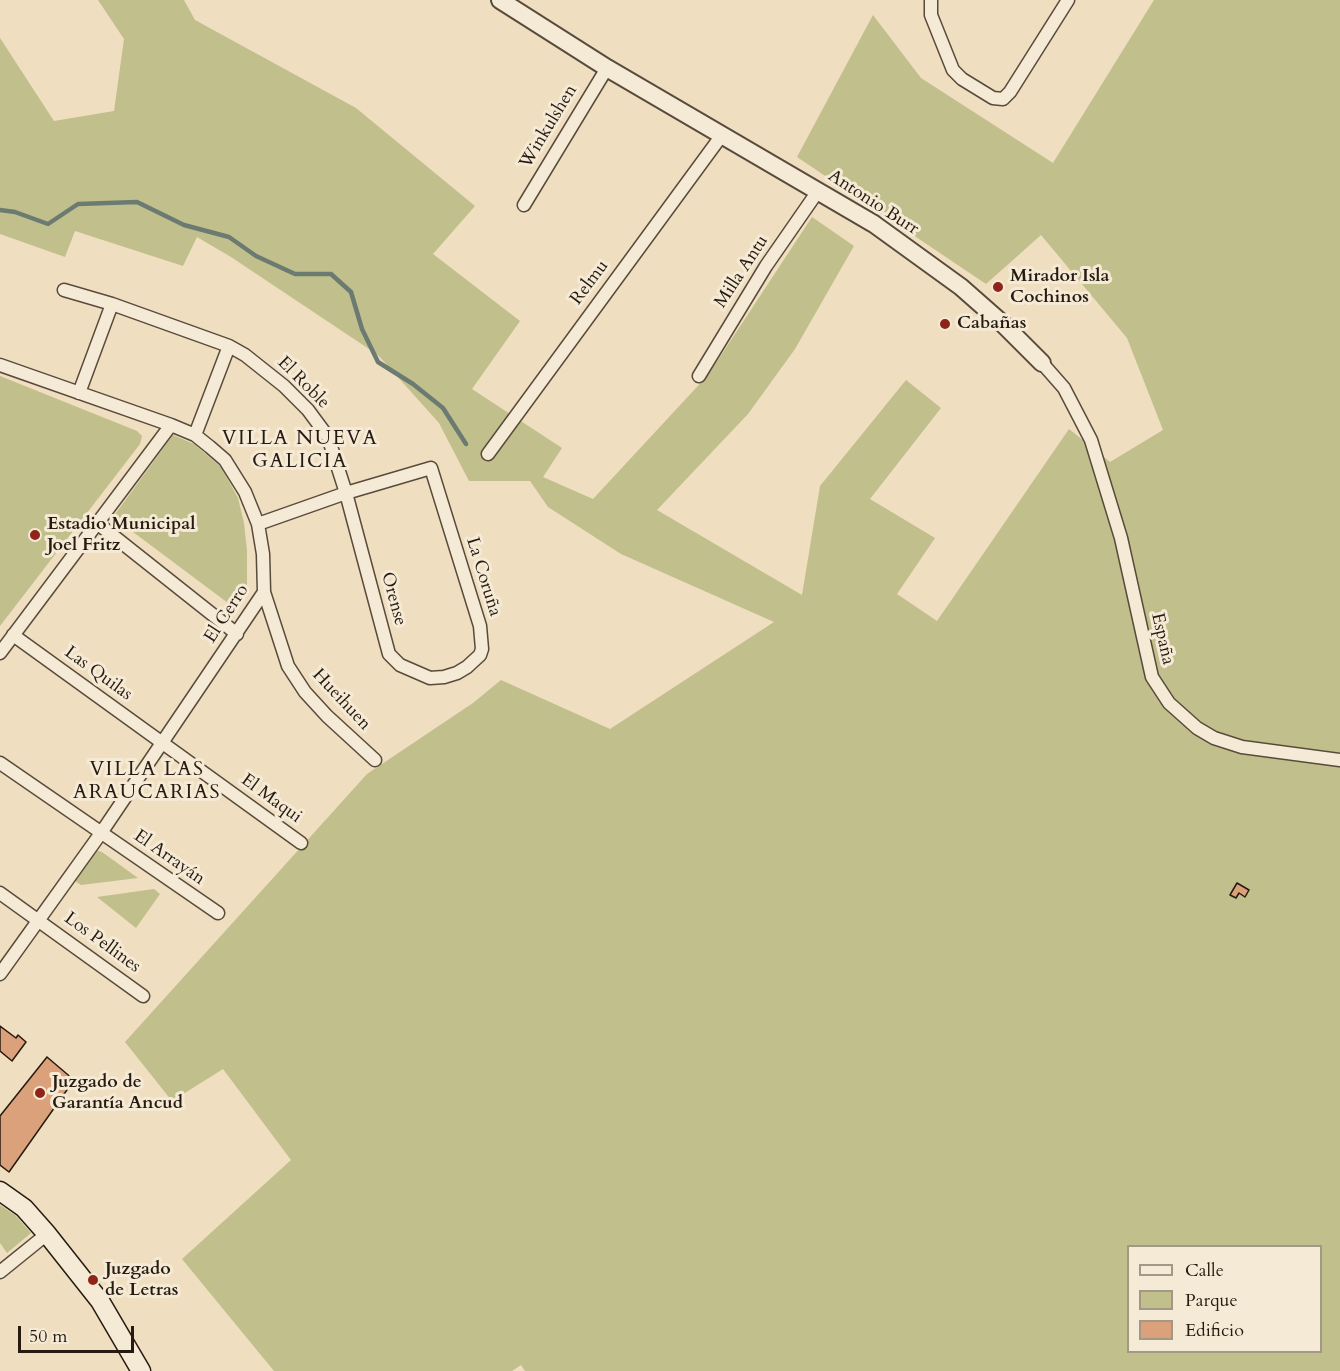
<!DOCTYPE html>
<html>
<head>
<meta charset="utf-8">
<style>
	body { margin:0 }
	#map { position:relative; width:1340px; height:1371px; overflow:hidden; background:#efdebf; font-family:Cardo,serif }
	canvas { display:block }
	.legend { position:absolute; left:1127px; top:1245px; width:195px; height:108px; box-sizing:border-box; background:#f5ead5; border:2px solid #a39786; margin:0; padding:8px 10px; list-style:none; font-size:18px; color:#271a10 }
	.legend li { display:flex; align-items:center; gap:12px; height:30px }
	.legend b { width:30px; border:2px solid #a39786 }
	.scale { position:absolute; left:18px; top:1326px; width:116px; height:27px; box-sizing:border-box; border:3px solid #271a10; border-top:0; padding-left:8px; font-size:18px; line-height:21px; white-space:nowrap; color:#271a10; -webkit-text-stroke:4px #f5ead5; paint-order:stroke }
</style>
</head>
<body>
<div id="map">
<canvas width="1340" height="1371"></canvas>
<ul class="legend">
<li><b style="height:8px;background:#f5ead5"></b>Calle</li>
<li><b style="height:16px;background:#c1bf8c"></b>Parque</li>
<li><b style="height:16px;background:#daa17a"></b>Edificio</li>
</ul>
<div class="scale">50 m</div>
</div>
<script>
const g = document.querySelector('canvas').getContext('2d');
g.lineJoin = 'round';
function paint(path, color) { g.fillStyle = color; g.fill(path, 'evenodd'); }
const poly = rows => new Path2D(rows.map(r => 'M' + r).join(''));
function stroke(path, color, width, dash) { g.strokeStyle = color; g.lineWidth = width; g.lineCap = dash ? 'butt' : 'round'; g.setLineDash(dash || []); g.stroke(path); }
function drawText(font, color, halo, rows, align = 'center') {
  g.font = font + ' Cardo,serif'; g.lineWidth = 6; g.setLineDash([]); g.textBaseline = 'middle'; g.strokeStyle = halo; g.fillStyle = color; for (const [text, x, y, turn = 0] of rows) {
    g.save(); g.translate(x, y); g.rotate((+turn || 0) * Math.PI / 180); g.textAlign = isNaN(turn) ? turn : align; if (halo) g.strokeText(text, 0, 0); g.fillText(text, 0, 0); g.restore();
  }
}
paint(poly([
	[98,0,184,0,195,20,356,108,475,206,433,254,520,321,472,389,562,448,543,477,593,499,708,375,812,217,854,246,795,349,748,414,657,510,802,595,820,486,906,380,941,408,870,499,935,538,897,594,937,621,1069,429,1110,462,1163,430,1127,338,1041,235,986,284,797,157,873,15,921,78,1053,163,1154,0,1340,0,1340,1371,525,1371,521,1365,512,1371,274,1371,182,1259,291,1160,223,1069,172,1101,125,1042,367,774,473,703,501,680,610,729,774,622,621,554,548,507,530,481,469,481,439,423,378,355,231,257,197,237,183,266,75,231,65,257,0,234,0,38,54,121,114,111,124,39],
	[1128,1246,1320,1246,1320,1352,1128,1352],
	[0,376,137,431,142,436,140,444,0,626],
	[173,435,194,444,221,467,238,498,244,523,247,551,247,587,228,603,113,517],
	[95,850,102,852,138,878,81,885,72,879],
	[154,889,160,894,136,928,97,897],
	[0,1205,15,1215,31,1233,7,1253,0,1243]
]), '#c1bf8c');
stroke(poly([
	[0,210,15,212,48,224,78,204,137,202,184,225,229,237,256,256,295,274,331,274,351,292,362,329,378,362,413,384,443,408,466,444]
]), '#6c7b72', 4.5);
const building = poly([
	[1237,883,1249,890,1245,897,1239,893,1236,898,1230,895,1237,883],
	[0,1026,16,1038,18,1035,26,1042,12,1061,0,1051,0,1026],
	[47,1057,74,1080,9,1172,0,1165,0,1116,47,1057]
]);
paint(building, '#daa17a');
stroke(building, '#271a10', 1.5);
const minor = poly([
	[931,0,931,15,953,70,962,79,993,98,1003,99,1010,92,1068,0],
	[524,205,607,68],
	[64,290,112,304,229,346,245,355,284,386,308,410,328,437,346,493,389,654,400,665,430,678,444,677,457,673,467,667,480,655,482,649,480,626,431,468,346,493,258,524],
	[1042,363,1064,388,1091,440,1121,538,1152,677,1169,703,1197,728,1214,738,1242,747,1340,760],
	[0,365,171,425,195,435,210,447,225,460,245,492,258,524,263,554,264,592,101,833,0,974],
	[699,376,766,266,818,191],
	[79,393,112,304],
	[195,435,229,346],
	[488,454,722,135],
	[97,523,237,634],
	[264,592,288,666,305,692,327,716,375,760],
	[13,635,301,843],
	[0,653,171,425],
	[0,763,218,913],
	[0,893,143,996],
	[0,1272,47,1234]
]);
const tertiary = poly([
	[500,0,607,68,874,224,961,287,1003,324,1042,363]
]);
const secondary = poly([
	[0,1191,24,1208,47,1234,100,1301,141,1371]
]);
stroke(minor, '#594b3c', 15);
stroke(tertiary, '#594b3c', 20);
stroke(secondary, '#271a10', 21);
stroke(minor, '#f5ead5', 12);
stroke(tertiary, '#f5ead5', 16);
stroke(secondary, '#f5ead5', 18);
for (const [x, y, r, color] of [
	[998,287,6,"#8f2418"],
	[945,324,6,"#8f2418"],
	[35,535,6,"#8f2418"],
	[40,1093,6,"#8f2418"],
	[93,1280,6,"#8f2418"]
]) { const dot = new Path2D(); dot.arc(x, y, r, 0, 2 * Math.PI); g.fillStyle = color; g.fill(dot); stroke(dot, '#f5ead5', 2); }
drawText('18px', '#271a10', '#f5ead5', [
	["Winkulshen",549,127,-59],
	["Antonio Burr",873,203,33],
	["Milla Antu",742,272,-57],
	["Relmu",590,283,-53],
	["El Roble",303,383,45],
	["La Coruña",483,577,73],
	["Orense",393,599,75],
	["El Cerro",227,614,-57],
	["España",1162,639,77],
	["Las Quilas",98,674,36],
	["Hueihuen",341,700,47],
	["El Maqui",271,799,36],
	["El Arrayán",169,858,35],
	["Los Pellines",102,943,36]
]);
drawText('bold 18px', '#271a10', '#f5ead5', [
	["Mirador Isla",1010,277],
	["Cochinos",1010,298],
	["Cabañas",957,324],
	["Estadio Municipal",47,525],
	["Joel Fritz",47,546],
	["Juzgado de",52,1083],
	["Garantía Ancud",52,1104],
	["Juzgado",105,1270],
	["de Letras",105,1291]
], 'left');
g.letterSpacing = '1.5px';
drawText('20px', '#271a10', '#f5ead5', [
	["VILLA NUEVA",300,439],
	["GALICIA",300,462],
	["VILLA LAS",147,770],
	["ARAUCARIAS",147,793]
]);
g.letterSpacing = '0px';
</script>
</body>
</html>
